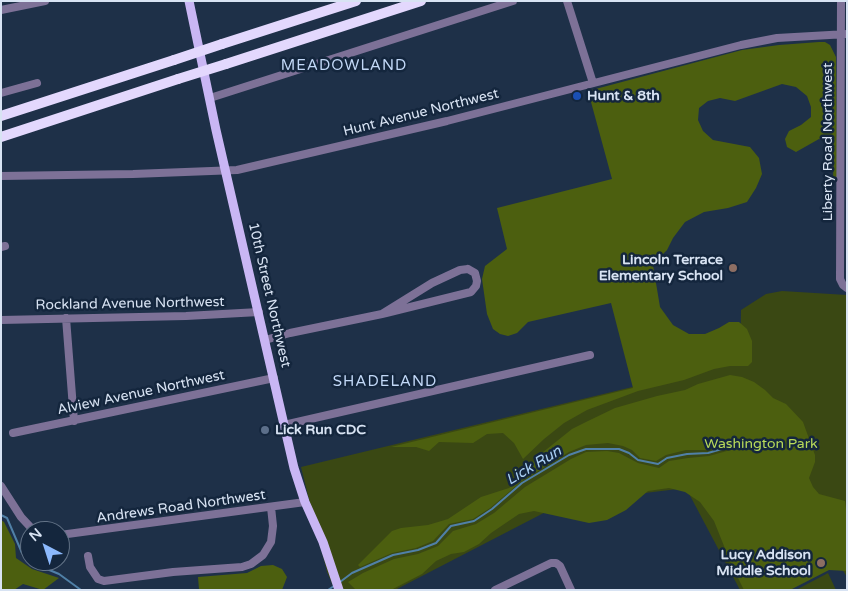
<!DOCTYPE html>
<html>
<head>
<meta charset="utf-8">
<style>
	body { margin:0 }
	#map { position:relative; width:848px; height:591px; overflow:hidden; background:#1e3048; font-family:"Varela Round",sans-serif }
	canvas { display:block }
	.frame { position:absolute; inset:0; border:2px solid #d8e3f3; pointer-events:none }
	.north { position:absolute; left:20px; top:521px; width:50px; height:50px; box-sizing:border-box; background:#14263d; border:1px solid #627286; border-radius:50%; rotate:320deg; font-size:14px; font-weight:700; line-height:20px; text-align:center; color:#d8e3f3 }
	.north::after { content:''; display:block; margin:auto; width:18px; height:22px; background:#8cb9fc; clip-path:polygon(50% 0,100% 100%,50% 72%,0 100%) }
</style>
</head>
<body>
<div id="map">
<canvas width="848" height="591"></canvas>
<div class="frame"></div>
<div class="north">N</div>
</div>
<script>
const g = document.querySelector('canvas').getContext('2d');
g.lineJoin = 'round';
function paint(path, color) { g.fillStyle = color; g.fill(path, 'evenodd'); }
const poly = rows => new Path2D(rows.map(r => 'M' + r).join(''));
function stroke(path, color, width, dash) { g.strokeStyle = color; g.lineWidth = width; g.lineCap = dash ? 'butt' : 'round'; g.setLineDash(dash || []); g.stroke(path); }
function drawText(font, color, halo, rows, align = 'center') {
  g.font = font + ' "Varela Round",sans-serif'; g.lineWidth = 5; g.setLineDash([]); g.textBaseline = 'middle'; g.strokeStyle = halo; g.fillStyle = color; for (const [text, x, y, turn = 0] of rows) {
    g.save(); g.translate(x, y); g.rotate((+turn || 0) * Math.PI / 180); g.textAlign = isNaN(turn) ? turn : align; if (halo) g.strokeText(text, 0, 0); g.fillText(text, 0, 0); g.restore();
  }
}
paint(poly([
	[782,291,847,295,847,577,830,550,751,590,740,590,686,488,563,503,395,590,335,590,327,572,301,467,740,361,741,310,766,294],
	[828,573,836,590,796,590]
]), '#3a4813');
paint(poly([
	[819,42,825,42,830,45,836,57,837,177,833,177,834,159,831,148,826,142,819,139,796,152,787,147,785,139,789,131,801,125,811,117,811,107,807,96,796,87,782,84,735,101,720,98,708,101,699,108,698,120,703,131,713,140,750,147,759,158,762,174,756,188,747,202,728,208,704,212,685,222,673,238,667,250,661,256,654,260,653,265,660,307,673,325,689,334,705,334,719,328,729,322,739,322,747,329,752,341,752,362,748,366,730,366,714,369,684,380,638,391,587,410,564,423,544,439,523,459,514,443,503,433,487,434,473,443,439,442,429,451,416,447,391,447,633,388,611,303,528,322,517,333,508,336,500,334,493,329,487,314,482,279,485,266,507,249,497,208,612,179,588,91,742,50,779,45],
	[730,375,742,377,754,382,765,390,773,398,786,404,803,422,815,455,815,462,809,478,813,487,819,494,845,501,847,517,847,571,829,570,792,589,744,590,732,566,714,521,700,502,685,492,669,488,648,491,626,510,607,520,589,523,534,511,519,514,491,533,479,544,464,552,451,554,436,561,422,574,391,590,356,590,348,582,363,573,394,559,418,554,438,546,453,531,476,524,494,513,525,487,571,459,586,452,607,451,619,453,638,463,659,468,669,461,688,458,709,456,741,447,744,443,738,441,708,450,686,450,666,455,656,461,640,458,632,450,623,446,608,443,586,445,569,452,522,481,490,508,473,519,449,524,433,541,416,548,392,553,360,567,358,565,392,531,401,528,428,525,448,519,481,497,509,488,521,478,537,457,572,429,588,421,615,408,657,396,685,390,698,384],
	[1,520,4,522,15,544,16,558,32,569,59,578,43,590,23,584,14,590,1,590],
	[273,565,282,569,287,577,282,590,199,589,198,577,247,573,261,566]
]), '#4c5f0f');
stroke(poly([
	[1,515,7,518,22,553,30,562,59,574,81,590],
	[340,582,352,573,393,555,418,550,436,543,451,526,474,521,492,509,522,483,569,455,586,449,619,449,629,453,638,460,658,464,667,458,687,454,708,453,739,444],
	[328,590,334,586]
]), '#5080a7', 2);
stroke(poly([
	[567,1,593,83],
	[841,1,840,279,843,285,847,288],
	[1,10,45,1],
	[1,93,37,83],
	[210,98,513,1],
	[1,176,133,174,237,170,447,121,741,45,777,38,847,34],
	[1,247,5,246],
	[468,269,475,273,477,281,476,286,471,292,382,314,432,283,460,270,468,269],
	[66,318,74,421],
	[1,320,186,316,259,312],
	[265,340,290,333,382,314],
	[284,425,590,355],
	[13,433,274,378],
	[1,486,21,517,34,531],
	[60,535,305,502],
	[88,556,90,567,98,579,104,581,173,572,242,567,251,564,263,555,271,542,273,526,271,507],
	[495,590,551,563,556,563,560,566,571,590]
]), '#7d7197', 8);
stroke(poly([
	[189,1,216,130,294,468,305,502,323,542,339,590]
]), '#c9b6f4', 9);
stroke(poly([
	[222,44,356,1],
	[226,64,421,1],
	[1,116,174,60],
	[1,137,178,79]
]), '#e3d8fd', 10);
stroke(poly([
	[174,60,222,44],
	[178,79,226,64]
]), '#e3d8fd', 10);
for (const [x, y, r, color] of [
	[577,96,5,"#1a4fb4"],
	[733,268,5,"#8d6e63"],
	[265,430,5,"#5c6f8a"],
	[821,563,5,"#8d6e63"]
]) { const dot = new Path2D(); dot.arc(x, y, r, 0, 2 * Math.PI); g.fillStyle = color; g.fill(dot); stroke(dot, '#14263d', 2); }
drawText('bold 14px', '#d8e3f3', '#14263d', [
	["Hunt & 8th",587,96],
	["Lincoln Terrace",723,260,"right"],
	["Elementary School",723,276,"right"],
	["Lick Run CDC",275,430],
	["Lucy Addison",811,555,"right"],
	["Middle School",811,571,"right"]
], 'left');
drawText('14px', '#d8e3f3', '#14263d', [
	["Hunt Avenue Northwest",421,113,-14],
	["Liberty Road Northwest",828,142,-90],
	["10th Street Northwest",269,295,77],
	["Rockland Avenue Northwest",130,304,-1],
	["Alview Avenue Northwest",141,393,-12],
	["Andrews Road Northwest",181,507,-8]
]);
drawText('14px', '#b8da5a', '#14263d', [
	["Washington Park",761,444]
]);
g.letterSpacing = '1px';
drawText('15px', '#c2d8f7', '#14263d', [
	["MEADOWLAND",344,66],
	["SHADELAND",385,382]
]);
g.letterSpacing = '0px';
drawText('italic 15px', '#abd0f4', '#14263d', [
	["Lick Run",534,466,-31]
]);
</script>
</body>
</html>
